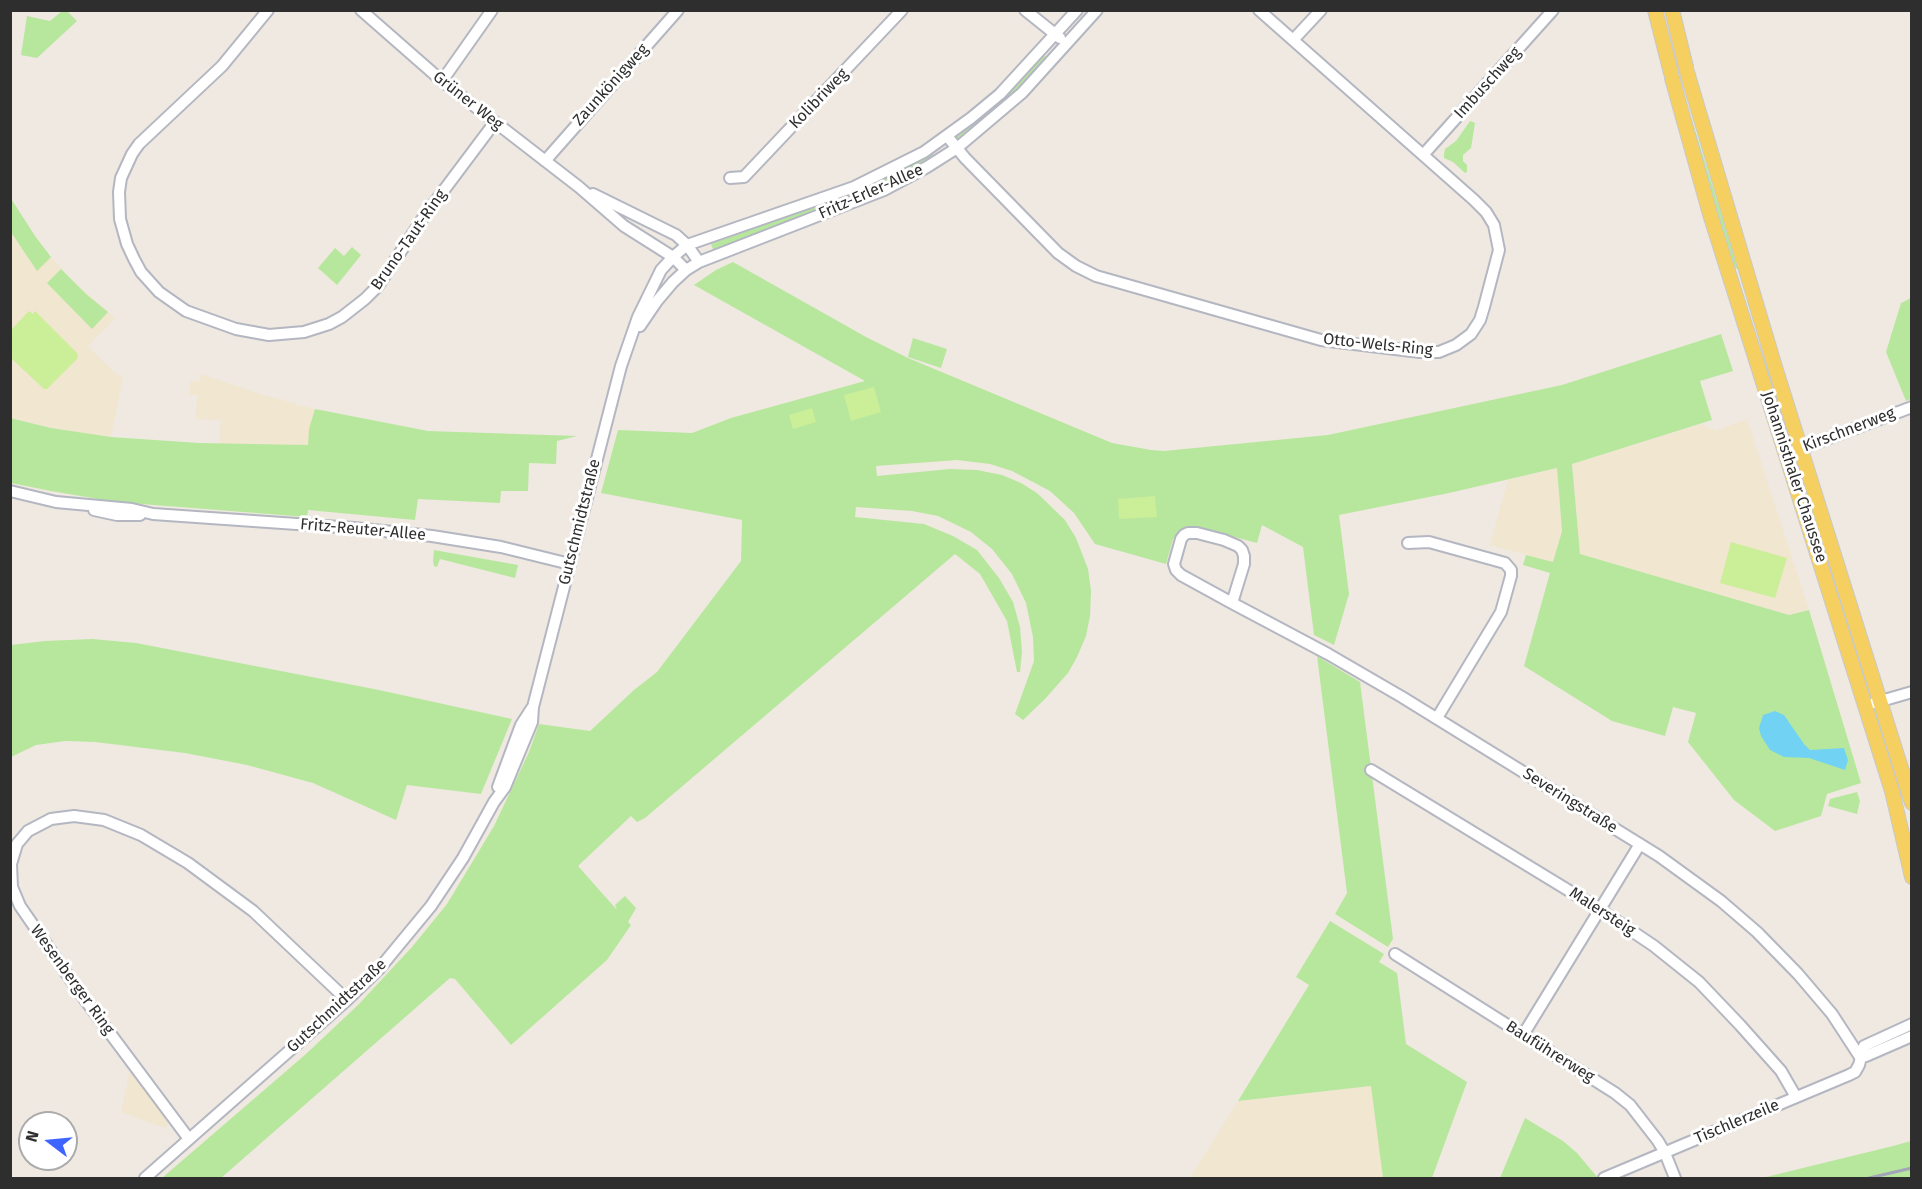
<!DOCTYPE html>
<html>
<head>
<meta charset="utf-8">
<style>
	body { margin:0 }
	#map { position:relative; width:1922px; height:1189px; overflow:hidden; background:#efe9e1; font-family:"Fira Sans",sans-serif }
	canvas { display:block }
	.frame { position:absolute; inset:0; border:12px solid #2e2e2e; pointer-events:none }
	.north { position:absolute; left:18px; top:1111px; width:60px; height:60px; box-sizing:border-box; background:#fff; border:2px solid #ababab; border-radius:50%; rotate:286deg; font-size:16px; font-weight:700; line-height:24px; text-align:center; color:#2e2e2e }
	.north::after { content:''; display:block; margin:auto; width:21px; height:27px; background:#3e65ff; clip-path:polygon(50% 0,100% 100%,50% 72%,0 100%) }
</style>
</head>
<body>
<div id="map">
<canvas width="1922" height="1189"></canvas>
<div class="frame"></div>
<div class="north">N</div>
</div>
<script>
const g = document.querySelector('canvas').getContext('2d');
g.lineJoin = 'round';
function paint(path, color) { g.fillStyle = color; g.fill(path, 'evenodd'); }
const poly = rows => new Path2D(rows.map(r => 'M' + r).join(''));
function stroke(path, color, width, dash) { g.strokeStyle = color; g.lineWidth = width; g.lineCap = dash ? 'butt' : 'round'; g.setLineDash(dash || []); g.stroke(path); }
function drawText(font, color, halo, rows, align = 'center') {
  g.font = font + ' "Fira Sans",sans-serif'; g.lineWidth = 6; g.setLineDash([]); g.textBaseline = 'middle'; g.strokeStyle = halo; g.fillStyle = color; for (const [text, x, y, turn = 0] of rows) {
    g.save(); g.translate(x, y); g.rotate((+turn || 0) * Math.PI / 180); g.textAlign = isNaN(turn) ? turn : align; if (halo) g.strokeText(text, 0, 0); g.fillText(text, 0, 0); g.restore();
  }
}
paint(poly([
	[22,216,44,249,69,277,115,318,88,346,117,375,123,376,111,437,51,428,11,418,10,221],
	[201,374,260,394,315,409,309,429,309,445,219,444,221,420,196,419,197,395,190,395,190,385,191,380,199,382],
	[1747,419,1809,610,1789,615,1580,554,1572,464,1702,424,1716,431],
	[1557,468,1562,531,1553,562,1490,545,1508,480],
	[130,1070,169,1122,165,1128,121,1112],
	[1372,1086,1383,1178,1190,1178,1238,1101]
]), '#f1e6d0');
paint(poly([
	[62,11,67,11,77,21,37,58,21,55,27,16,50,21],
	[1043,55,1048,59,1022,87,960,140,957,139,956,135],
	[1689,116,1691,117,1738,268,1732,270],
	[1470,121,1475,123,1471,148,1463,155,1463,161,1467,165,1467,172,1465,173,1453,162,1444,158,1444,154,1445,149,1456,141],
	[931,152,935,157,875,190,714,252,711,244,851,193,903,169],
	[10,197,35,236,51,257,37,271,11,232],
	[352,247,361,255,337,285,318,268,335,248,344,256],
	[733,262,866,337,908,358,1112,443,1151,450,1164,451,1328,435,1562,385,1721,334,1733,371,1700,381,1712,420,1572,464,1580,554,1789,615,1809,610,1861,783,1827,794,1821,816,1775,831,1734,800,1688,742,1696,713,1673,707,1665,736,1612,721,1524,666,1550,573,1523,565,1526,555,1553,562,1562,531,1557,468,1449,493,1339,515,1349,594,1334,645,1314,635,1303,547,1262,525,1257,543,1198,527,1182,529,1173,539,1166,564,1095,544,1074,513,1050,491,1012,471,990,464,957,460,876,466,877,476,950,469,977,470,1002,475,1021,483,1037,493,1065,520,1076,538,1088,569,1091,591,1090,616,1086,636,1077,657,1068,673,1045,699,1023,720,1015,714,1034,661,1033,637,1026,603,1012,574,992,549,971,532,938,516,912,511,856,507,855,517,924,524,953,536,977,550,999,578,1013,602,1020,627,1022,652,1020,672,1017,672,1007,621,980,574,955,554,645,818,637,822,631,816,578,866,617,910,615,905,625,896,636,908,628,922,631,925,607,960,511,1045,455,979,450,978,221,1178,162,1178,306,1054,358,1005,412,947,447,904,494,826,529,752,539,724,590,731,634,690,657,672,741,561,742,520,601,493,618,430,692,433,731,418,865,381,694,285,716,270],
	[61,269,87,295,108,312,92,329,47,283],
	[1911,298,1911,399,1906,401,1886,352,1901,303],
	[913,338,947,349,941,368,908,357],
	[315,409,428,431,577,436,557,441,556,464,529,463,528,491,501,491,500,503,418,499,415,520,308,510,307,517,116,502,51,491,11,483,10,418,51,428,111,437,199,443,308,445,309,429],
	[1801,466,1872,689,1866,691,1795,468],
	[434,550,518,565,515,578,440,559,437,567,434,566,433,561],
	[92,639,136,643,379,690,512,719,481,794,407,785,396,820,313,783,247,765,185,753,95,742,65,741,36,745,11,757,11,645,45,641],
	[1317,656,1360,682,1393,939,1388,947,1335,914,1347,893],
	[1857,792,1860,801,1857,814,1828,806,1830,799],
	[1330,921,1384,954,1379,962,1397,973,1406,1044,1467,1082,1432,1178,1383,1178,1371,1086,1238,1101,1309,985,1296,977],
	[1525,1118,1563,1141,1577,1153,1598,1178,1500,1178],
	[1911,1141,1911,1178,1762,1178,1893,1146]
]), '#b7e79c');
paint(poly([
	[29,311,33,314,35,311,78,354,77,359,47,389,44,389,11,358,11,330],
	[874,387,881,412,851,421,844,395],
	[812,408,816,422,793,429,789,415],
	[1155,496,1157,517,1119,519,1118,499],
	[1731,542,1787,558,1775,598,1720,583]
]), '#cbee98');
paint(poly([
	[1775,711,1784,715,1804,744,1810,750,1844,748,1848,760,1845,770,1809,758,1784,757,1770,750,1761,736,1759,728,1763,715]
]), '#72d2f3');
const minor = poly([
	[268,10,222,66,139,144,132,154,121,178,119,192,120,219,127,244,134,259,141,272,159,292,186,311,236,329,269,335,304,332,329,324,342,317,365,299,378,286,423,218,495,122],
	[361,10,442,81,579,187,624,226,673,257,686,270],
	[1025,10,1060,38],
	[1293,40,1321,10],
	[442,81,492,10],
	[947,136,965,158,1058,253,1076,266,1096,276,1321,340,1420,352,1439,352,1456,345,1471,334,1480,320,1484,307,1499,250,1494,225,1486,212,1474,200,1259,10],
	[1423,155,1553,10],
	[545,161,678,10],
	[730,178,744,177,902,10],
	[593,194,676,235,687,245,699,262],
	[640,326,657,301,673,282,686,270,699,262,884,190,927,167,957,148,1022,93,1097,10],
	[1787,454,1912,407],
	[10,491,56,502,132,509,153,514,354,528,432,536,501,547,570,564],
	[94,510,117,515,140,515],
	[1408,543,1429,542,1505,563,1511,570,1511,576,1501,612,1437,718],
	[1232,603,1244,564,1244,556,1242,550,1238,546,1224,540,1197,533,1188,533,1184,535,1181,539,1174,564,1176,570,1181,575,1232,603,1328,654,1402,697,1659,856,1721,901,1757,932,1798,974,1832,1014,1860,1057],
	[1874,703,1912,692],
	[1371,770,1599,909,1654,946,1699,982,1740,1025,1781,1071,1796,1097],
	[498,787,521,725,532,708],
	[1395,954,1615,1093,1630,1105,1658,1141,1665,1153,1675,1178],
	[1523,1035,1640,844],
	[1860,1057,1866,1056,1912,1036],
	[189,1139,80,993,20,906,12,887,11,864,17,844,28,831,51,819,74,816,104,820,141,835,188,863,253,911,347,1000],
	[145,1178,347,1000,379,969,431,906,463,858,494,802,505,787,532,722,533,707,621,366,638,317,661,270,673,257,687,245,854,187,924,152,971,118,1000,94,1077,10],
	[1604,1178,1849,1075,1855,1072,1859,1065,1864,1046,1912,1024]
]);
const major = poly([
	[1655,10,1671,73],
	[1672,10,1686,67],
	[1687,72,1775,367,1912,803],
	[1672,78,1710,214,1892,791,1912,877]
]);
stroke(minor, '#b4b7c1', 14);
stroke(major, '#c9c9c9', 16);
stroke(minor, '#fff', 10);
stroke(major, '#f5d060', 14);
stroke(poly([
	[1869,1178,1912,1168]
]), '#a2a6b8', 3);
drawText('16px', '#2e2e2e', '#fff', [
	["Imbuschweg",1488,83,-48],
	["Zaunkönigweg",611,85,-48],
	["Kolibriweg",819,99,-46],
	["Grüner Weg",468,101,38],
	["Fritz-Erler-Allee",871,192,-24],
	["Bruno-Taut-Ring",409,240,-55],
	["Otto-Wels-Ring",1378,345,6],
	["Kirschnerweg",1849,430,-21],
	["Johannisthaler Chaussee",1794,477,72],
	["Gutschmidtstraße",580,522,-76],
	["Fritz-Reuter-Allee",363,530,5],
	["Severingstraße",1570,801,32],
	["Malersteig",1602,912,33],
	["Wesenberger Ring",72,980,54],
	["Gutschmidtstraße",337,1006,-43],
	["Bauführerweg",1550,1052,32],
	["Tischlerzeile",1737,1122,-23]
]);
</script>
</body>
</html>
